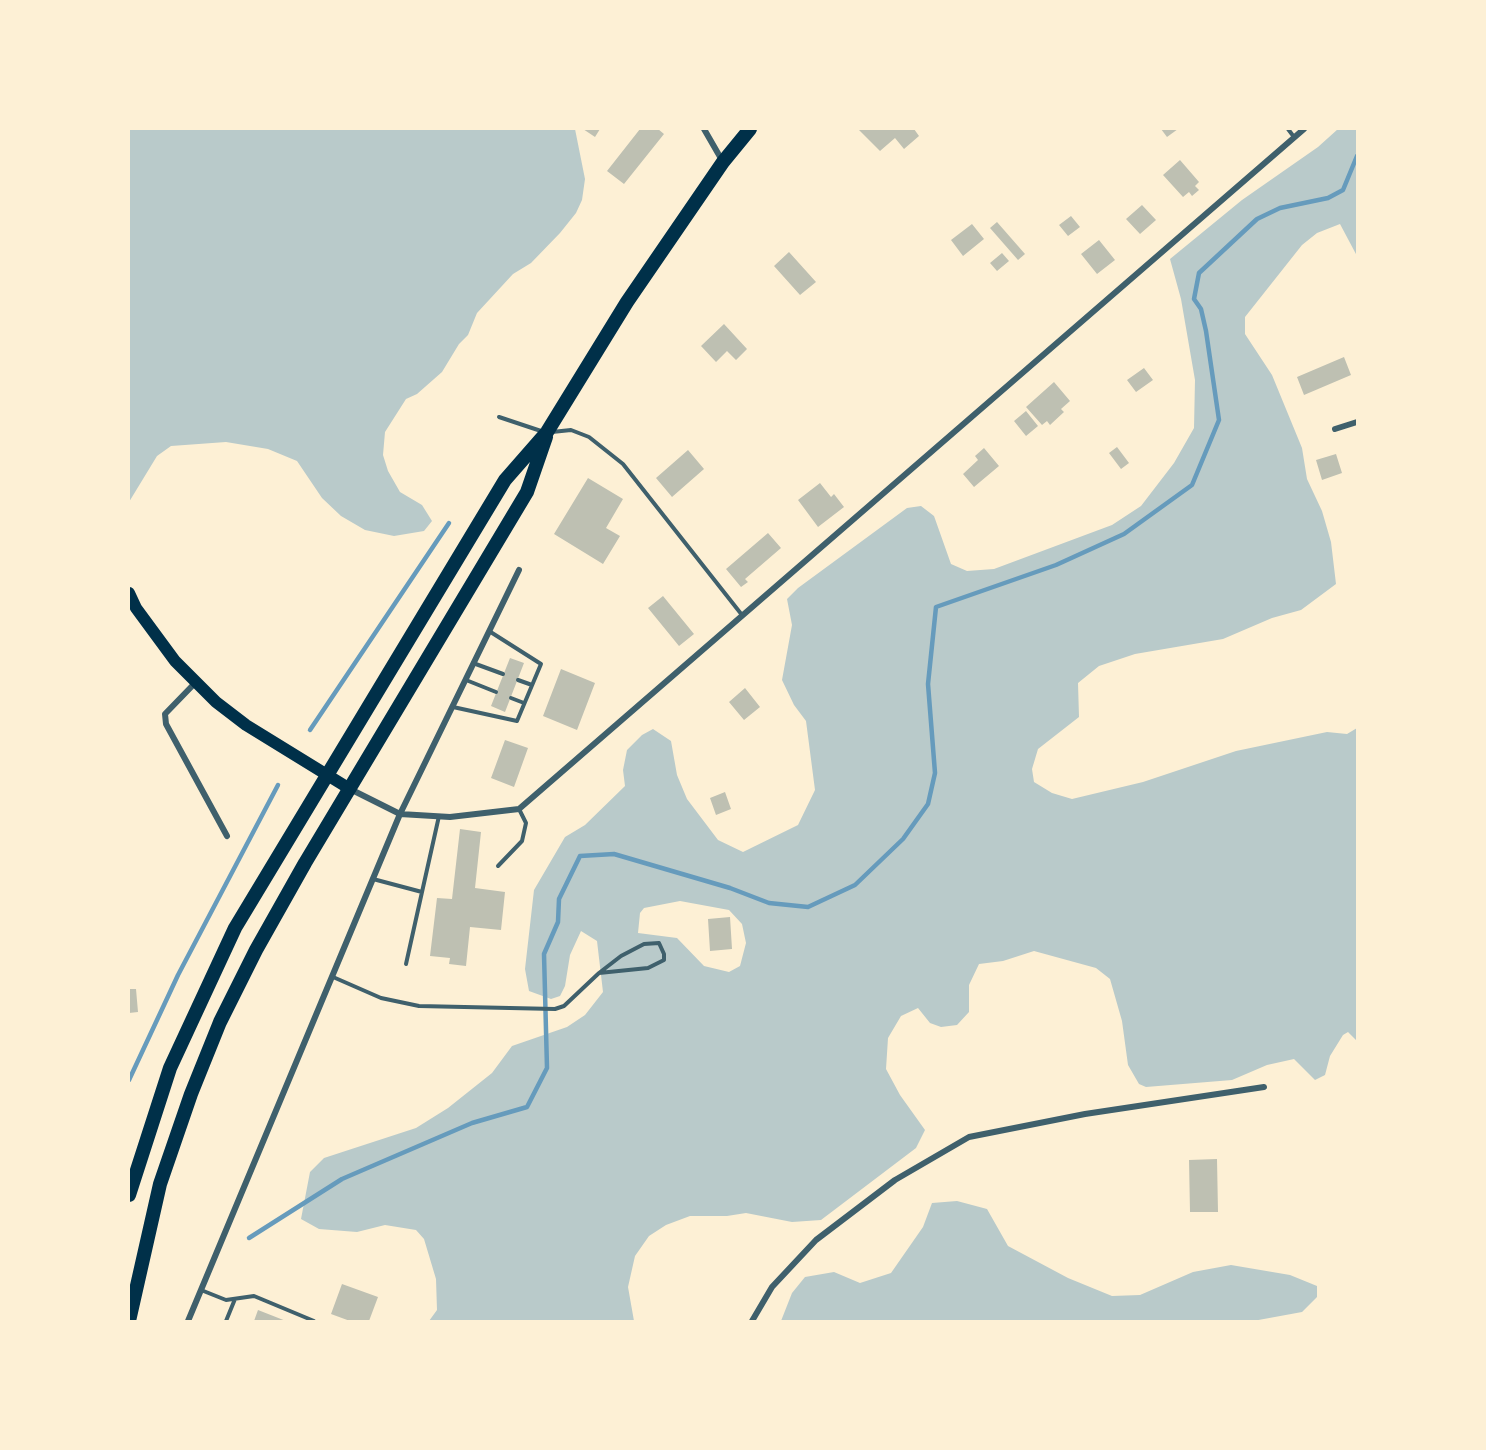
<!DOCTYPE html>
<html>
<head>
<meta charset="utf-8">
<style>
	body { margin:0 }
	#map { position:relative; width:1486px; height:1450px; overflow:hidden; background:#fdf0d5; font-family:"Noto Serif",serif }
	canvas { display:block }
	.frame { position:absolute; inset:0; border:130px solid #fdf0d5; pointer-events:none }
</style>
</head>
<body>
<div id="map">
<canvas width="1486" height="1450"></canvas>
<div class="frame"></div>
</div>
<script>
const g = document.querySelector('canvas').getContext('2d');
g.lineJoin = 'round';
function paint(path, color) { g.fillStyle = color; g.fill(path, 'evenodd'); }
const poly = rows => new Path2D(rows.map(r => 'M' + r).join(''));
function stroke(path, color, width, dash) { g.strokeStyle = color; g.lineWidth = width; g.lineCap = dash ? 'butt' : 'round'; g.setLineDash(dash || []); g.stroke(path); }
paint(poly([
	[129,129,575,129,585,179,582,200,576,213,560,233,531,263,513,274,477,313,468,335,459,344,442,372,417,394,406,399,385,432,383,455,388,471,400,492,422,505,432,521,424,531,394,536,365,530,341,516,322,498,297,461,268,449,226,442,171,446,157,456,129,502],
	[1338,129,1357,129,1357,256,1340,224,1317,233,1302,245,1245,317,1245,334,1272,375,1302,448,1307,479,1322,511,1331,542,1336,584,1301,610,1272,618,1223,639,1135,654,1099,666,1078,683,1079,717,1038,749,1032,769,1034,782,1052,793,1072,799,1143,782,1236,751,1327,732,1347,734,1357,728,1357,1041,1348,1032,1343,1035,1330,1056,1325,1075,1315,1080,1294,1059,1267,1065,1232,1080,1146,1087,1139,1084,1128,1065,1122,1021,1110,979,1096,968,1034,951,1003,961,979,964,969,985,969,1012,957,1025,941,1027,930,1023,918,1008,901,1016,888,1038,886,1069,900,1095,925,1130,916,1148,821,1220,792,1222,746,1213,727,1216,690,1216,666,1225,649,1236,635,1256,628,1287,634,1321,429,1321,437,1310,436,1279,424,1239,416,1230,385,1225,357,1232,319,1229,301,1219,310,1172,324,1158,416,1128,448,1108,492,1073,512,1046,567,1027,585,1015,603,992,597,941,581,931,570,955,565,986,560,996,551,999,529,991,525,969,534,890,565,837,585,825,625,786,623,770,627,750,642,735,653,729,671,741,677,775,687,799,718,840,743,852,798,825,815,790,806,721,794,705,782,680,792,625,787,599,798,588,907,508,921,506,934,516,951,564,967,571,994,569,1112,525,1141,506,1174,463,1194,428,1195,380,1181,299,1170,259,1242,200,1318,147],
	[680,901,729,910,742,924,746,943,740,966,729,972,704,966,677,938,638,933,640,913,644,908],
	[957,1201,987,1209,1008,1246,1068,1278,1112,1296,1140,1295,1193,1272,1231,1265,1290,1275,1317,1286,1317,1297,1302,1312,1253,1321,781,1321,792,1293,805,1277,834,1272,860,1283,891,1273,923,1227,932,1203]
]), '#b9caca');
stroke(poly([
	[310,730,449,523],
	[129,1080,178,975,278,785],
	[249,1238,342,1179,472,1123,527,1107,547,1068,544,954,558,922,559,899,580,856,614,854,730,888,769,903,808,907,855,885,903,839,928,804,935,773,928,684,936,607,1056,565,1124,534,1192,485,1219,420,1206,331,1201,309,1194,299,1199,273,1257,219,1280,208,1328,198,1343,190,1357,156]
]), '#669bbc', 4.5);
paint(poly([
	[583,129,600,129,595,137],
	[640,129,658,129,664,134,624,184,607,171],
	[858,129,914,129,919,136,904,149,895,138,880,151],
	[1161,129,1178,129,1167,137],
	[1180,160,1199,182,1195,186,1199,190,1192,196,1189,192,1183,197,1163,175],
	[1142,205,1156,220,1140,234,1126,219],
	[1071,216,1080,227,1068,236,1059,225],
	[997,222,1025,254,1018,260,990,228],
	[972,224,984,239,963,256,951,240],
	[1099,240,1115,260,1097,274,1081,254],
	[789,252,816,282,800,295,774,266],
	[1002,253,1009,261,997,271,990,263],
	[724,324,747,349,736,360,727,351,716,362,701,346],
	[1344,357,1351,375,1304,395,1297,377],
	[1144,368,1153,380,1136,392,1127,380],
	[1054,382,1070,401,1061,409,1064,412,1050,425,1047,421,1042,425,1026,407],
	[1026,411,1038,426,1026,436,1014,421],
	[1117,447,1129,463,1121,469,1109,453],
	[984,448,999,466,974,487,963,474,978,460,975,456],
	[688,450,704,469,672,497,656,478],
	[1336,454,1342,473,1322,480,1316,460],
	[588,478,623,499,606,528,620,536,603,564,554,534],
	[820,483,831,497,834,494,844,507,818,527,798,500],
	[768,533,781,548,745,579,748,582,741,587,726,569],
	[663,596,694,634,679,646,648,608],
	[510,658,524,663,505,712,491,706],
	[561,669,595,683,577,730,543,716],
	[745,688,760,707,744,720,729,702],
	[505,740,528,748,514,787,491,778],
	[725,792,731,809,716,815,710,798],
	[460,829,481,832,475,888,505,892,501,930,470,927,466,966,449,964,450,958,430,956,437,898,452,899],
	[730,917,732,949,710,951,708,919],
	[129,989,136,989,138,1012,129,1013],
	[1217,1159,1218,1212,1190,1212,1189,1160],
	[342,1284,378,1297,369,1321,350,1321,331,1314],
	[258,1310,286,1321,254,1321]
]), '#bec0b2');
stroke(poly([
	[1288,129,1294,137],
	[499,417,544,432],
	[552,432,571,430,589,437,623,464,742,615],
	[473,663,503,674],
	[466,680,496,692],
	[518,680,532,685],
	[511,698,524,703],
	[453,707,517,721,541,664,489,631],
	[498,866,522,841,526,823,519,809],
	[373,879,422,892,406,964],
	[422,892,439,816],
	[333,977,381,998,419,1006,555,1009,564,1006,599,973,621,956,644,944,659,943,664,954,664,960,648,968,599,973],
	[201,1290,226,1300,254,1296,314,1321],
	[226,1321,235,1299]
]), '#3f606c', 4);
stroke(poly([
	[704,129,723,162],
	[1335,429,1357,422],
	[195,683,165,714,166,724,227,836],
	[350,789,400,814,450,817,519,809,1304,129],
	[188,1321,400,814,519,570],
	[752,1321,772,1287,816,1240,895,1180,969,1137,1085,1114,1264,1087]
]), '#3f606c', 6);
stroke(poly([
	[129,593,136,608,175,661,216,702,246,725,350,789]
]), '#003049', 12);
stroke(poly([
	[129,1195,170,1068,235,928,505,480,547,432,627,302,723,162,750,129],
	[129,1321,160,1184,191,1094,220,1022,256,950,305,863,527,492,546,437]
]), '#003049', 14);
</script>
</body>
</html>
